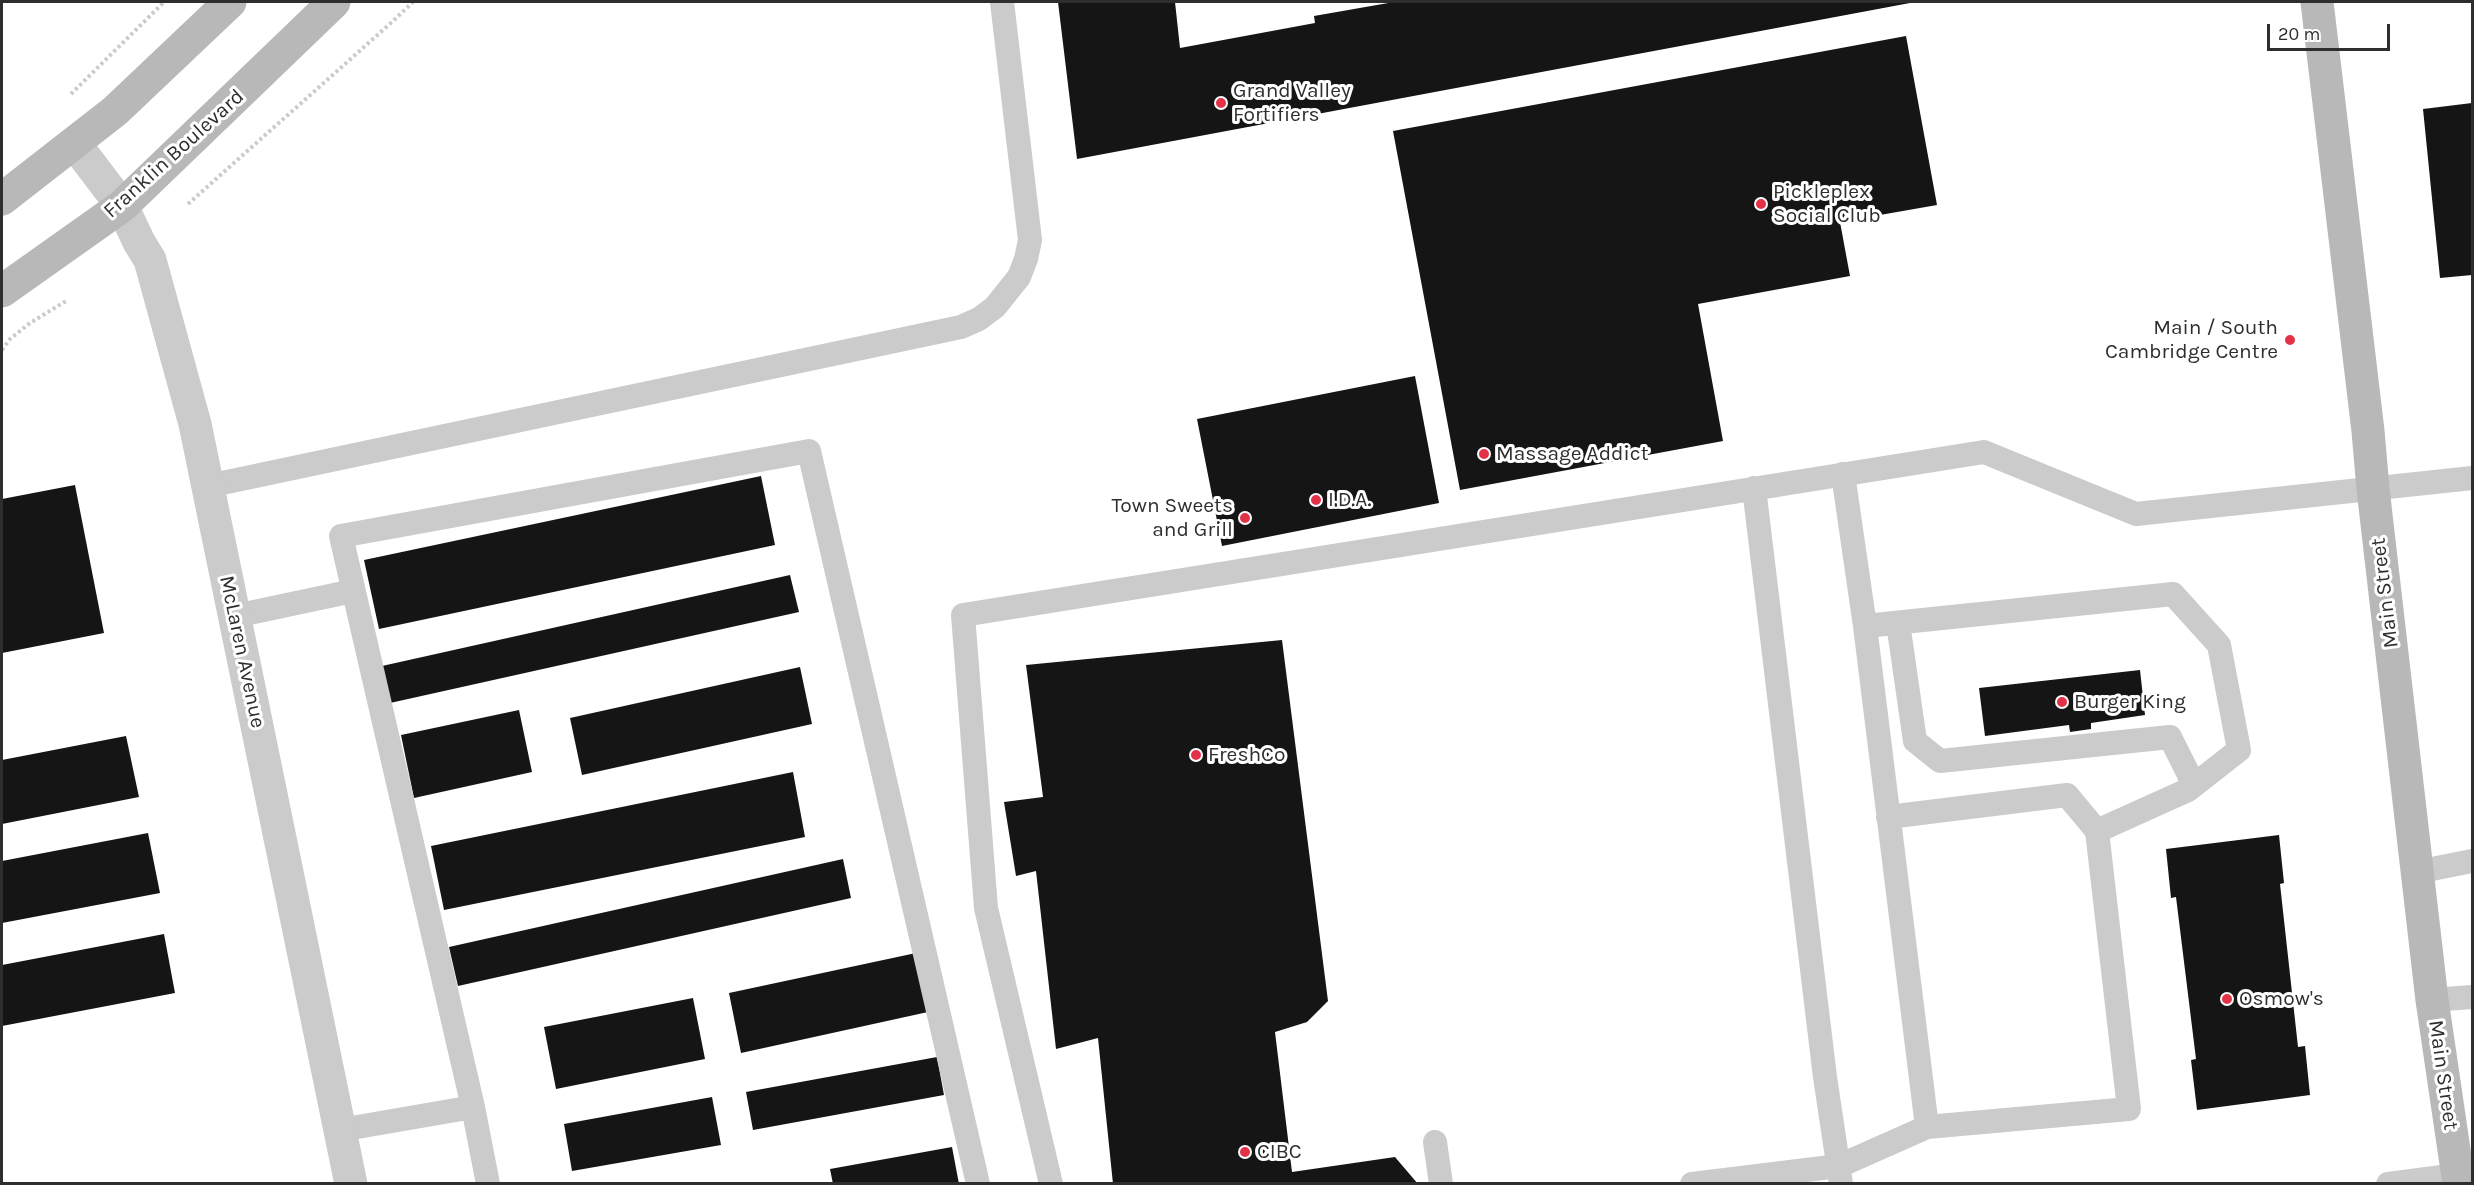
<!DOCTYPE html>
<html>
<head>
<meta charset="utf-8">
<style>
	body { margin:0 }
	#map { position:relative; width:2474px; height:1185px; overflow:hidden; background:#fff; font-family:Karla,sans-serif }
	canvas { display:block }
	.frame { position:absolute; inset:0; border:3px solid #2e2e2e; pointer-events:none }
	.scale { position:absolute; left:2267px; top:24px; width:123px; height:27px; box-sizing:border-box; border:3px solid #2e2e2e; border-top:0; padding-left:8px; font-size:18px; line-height:21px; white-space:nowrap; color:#2e2e2e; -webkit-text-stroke:4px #fff; paint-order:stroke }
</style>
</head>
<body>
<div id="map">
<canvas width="2474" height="1185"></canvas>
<div class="frame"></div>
<div class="scale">20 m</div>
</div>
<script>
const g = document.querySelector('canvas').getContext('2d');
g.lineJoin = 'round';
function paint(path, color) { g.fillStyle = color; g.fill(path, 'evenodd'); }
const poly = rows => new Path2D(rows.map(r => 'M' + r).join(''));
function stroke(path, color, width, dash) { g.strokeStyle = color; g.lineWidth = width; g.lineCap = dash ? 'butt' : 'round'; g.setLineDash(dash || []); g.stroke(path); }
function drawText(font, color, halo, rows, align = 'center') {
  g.font = font + ' Karla,sans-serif'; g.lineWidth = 6; g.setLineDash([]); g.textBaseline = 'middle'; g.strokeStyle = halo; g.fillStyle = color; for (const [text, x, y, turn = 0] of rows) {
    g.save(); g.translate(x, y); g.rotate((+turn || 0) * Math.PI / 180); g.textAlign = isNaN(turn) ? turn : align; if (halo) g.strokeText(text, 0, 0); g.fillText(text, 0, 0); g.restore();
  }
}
paint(poly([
	[1058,2,1175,2,1180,48,1315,23,1314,16,1394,2,1910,3,1077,159],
	[1906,36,1937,205,1840,222,1850,276,1698,304,1723,441,1460,490,1393,131],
	[2472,103,2472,275,2440,278,2423,109],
	[1415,376,1439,503,1222,546,1197,419],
	[761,476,775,545,379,629,364,560],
	[75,485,104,633,2,653,2,499],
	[790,575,799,612,390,703,382,666],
	[1282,640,1328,1001,1307,1022,1275,1032,1292,1172,1395,1157,1418,1184,1113,1184,1098,1038,1056,1049,1036,871,1016,876,1004,802,1043,797,1026,665],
	[800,667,812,724,582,775,570,718],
	[2140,670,2145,715,2091,723,2091,729,2070,732,2069,725,1985,736,1979,688],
	[519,710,532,772,414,798,401,735],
	[126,736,139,797,2,824,2,760],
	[793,772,805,837,444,910,431,846],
	[148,833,160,893,2,923,2,861],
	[2279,835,2284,883,2280,884,2298,1047,2305,1046,2310,1095,2197,1110,2191,1060,2196,1059,2176,897,2171,898,2166,849],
	[843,859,851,898,458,986,449,947],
	[164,934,175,993,2,1026,2,965],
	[916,953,928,1012,741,1053,729,993],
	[693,998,705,1059,556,1089,544,1027],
	[937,1057,944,1095,753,1130,746,1092],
	[712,1097,721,1145,572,1171,564,1124],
	[952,1147,959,1184,833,1184,830,1169]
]), '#151515');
stroke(poly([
	[71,94,164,2],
	[188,204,392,22,413,2],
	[2,350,10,339,30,323,66,301]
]), '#cbcbcb', 4, [3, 3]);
stroke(poly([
	[208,486,961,327,979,319,995,307,1019,277,1026,259,1030,240,1002,2],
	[1754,488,1825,1077,1841,1184],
	[235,616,353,591],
	[1898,623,1915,741,1940,761,2170,737,2194,785],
	[1865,626,1927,1127],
	[1888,817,2067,795,2097,831],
	[2417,872,2472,861],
	[2432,1000,2472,997],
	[473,1107,341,536,809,451,978,1184],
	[340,1130,473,1107,488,1184],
	[1435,1142,1441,1184],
	[1051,1184,986,908,963,615,1984,452,2136,514,2472,478],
	[1692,1184,1839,1166,1927,1127,2129,1109,2097,831,2188,790,2239,750,2219,645,2173,594,1865,626,1843,474],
	[2388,1184,2457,1175]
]), '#cbcbcb', 24);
stroke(poly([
	[75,144,122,206,139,242,150,260,195,424,351,1184]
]), '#cbcbcb', 33);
stroke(poly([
	[2317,2,2368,431,2373,489,2432,1000,2459,1184],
	[2,199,115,111,230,2],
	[2,291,122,206,334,2]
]), '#b8b8b8', 33);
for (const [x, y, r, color] of [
	[1221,103,6,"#e33148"],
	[1761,204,6,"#e33148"],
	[2290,340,6,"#e33148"],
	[1484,454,6,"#e33148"],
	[1316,500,6,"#e33148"],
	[1245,518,6,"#e33148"],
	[2062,702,6,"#e33148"],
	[1196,755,6,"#e33148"],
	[2227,999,6,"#e33148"],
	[1245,1152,6,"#e33148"]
]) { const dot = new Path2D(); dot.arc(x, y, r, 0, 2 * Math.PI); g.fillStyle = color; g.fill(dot); stroke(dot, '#fff', 2); }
drawText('21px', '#2e2e2e', '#fff', [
	["Grand Valley",1233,91],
	["Fortifiers",1233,115],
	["Pickleplex",1773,192],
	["Social Club",1773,216],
	["Main / South",2278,328,"right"],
	["Cambridge Centre",2278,352,"right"],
	["Massage Addict",1496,454],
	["I.D.A.",1328,500],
	["Town Sweets",1233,506,"right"],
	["and Grill",1233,530,"right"],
	["Burger King",2074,702],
	["FreshCo",1208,755],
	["Osmow's",2239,999],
	["CIBC",1257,1152]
], 'left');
drawText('21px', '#2e2e2e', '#fff', [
	["Franklin Boulevard",174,154,-42],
	["Main Street",2385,593,-97],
	["McLaren Avenue",242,652,78],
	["Main Street",2443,1075,82]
]);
</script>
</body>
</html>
